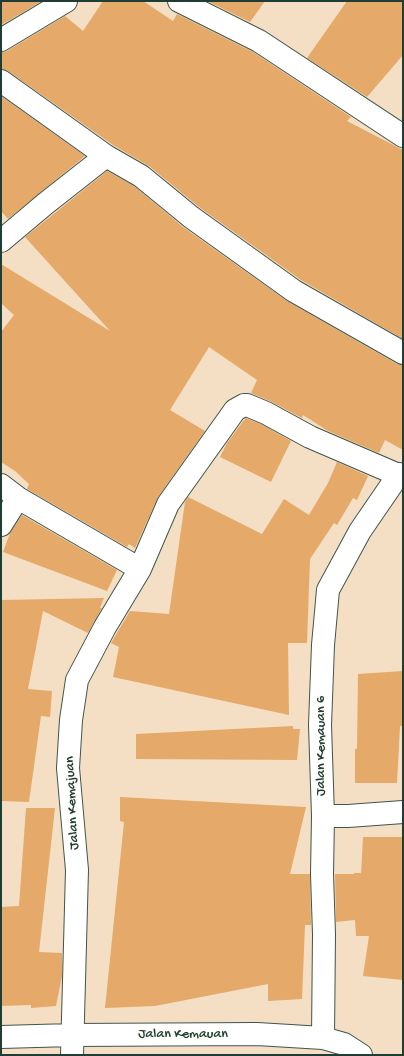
<!DOCTYPE html>
<html>
<head>
<meta charset="utf-8">
<style>
	body { margin:0 }
	#map { position:relative; width:404px; height:1056px; overflow:hidden; background:#f4dfc4; font-family:"Gochi Hand",sans-serif }
	canvas { display:block }
	.frame { position:absolute; inset:0; border:2px solid #1f3d34; pointer-events:none }
</style>
</head>
<body>
<div id="map">
<canvas width="404" height="1056"></canvas>
<div class="frame"></div>
</div>
<script>
const g = document.querySelector('canvas').getContext('2d');
g.lineJoin = 'round';
function paint(path, color) { g.fillStyle = color; g.fill(path, 'evenodd'); }
const poly = rows => new Path2D(rows.map(r => 'M' + r).join(''));
function stroke(path, color, width, dash) { g.strokeStyle = color; g.lineWidth = width; g.lineCap = dash ? 'butt' : 'round'; g.setLineDash(dash || []); g.stroke(path); }
function drawText(font, color, halo, rows, align = 'center') {
  g.font = font + ' "Gochi Hand",sans-serif'; g.lineWidth = 3; g.setLineDash([]); g.textBaseline = 'middle'; g.strokeStyle = halo; g.fillStyle = color; for (const [text, x, y, turn = 0] of rows) {
    g.save(); g.translate(x, y); g.rotate((+turn || 0) * Math.PI / 180); g.textAlign = isNaN(turn) ? turn : align; if (halo) g.strokeText(text, 0, 0); g.fillText(text, 0, 0); g.restore();
  }
}
paint(poly([
	[1,1,42,1,1,25],
	[103,1,143,1,173,21,177,14,253,52,351,117,347,121,403,150,403,339,301,280,199,207,149,166,113,145,8,71,1,69,1,52,7,51,65,16,83,31],
	[207,1,265,1,250,22],
	[347,1,403,1,403,55,367,97,307,58],
	[1,96,85,156,8,219,1,211],
	[107,171,134,186,183,227,287,301,397,364,403,365,403,450,385,440,379,453,328,431,303,415,302,418,272,402,251,393,257,380,209,347,170,410,205,431,158,497,135,548,129,544,127,547,27,489,29,484,15,471,1,462,1,332,14,315,1,303,1,264,110,331,25,237],
	[246,418,261,424,291,441,271,482,220,457,227,443,244,420],
	[337,462,368,476,357,500,353,498,337,525,334,523,310,559,307,643,288,643,289,715,113,677,119,647,111,643,130,611,169,614,185,502,188,497,262,534,284,499,309,515,328,483],
	[22,515,117,570,107,591,3,552,10,533],
	[104,598,100,608,102,608,88,633,43,611,28,689,52,691,50,717,41,716,29,802,1,801,1,600],
	[403,671,403,726,400,726,397,783,355,783,355,749,357,749,358,674],
	[293,726,293,729,300,729,297,760,136,759,136,734],
	[120,797,306,807,290,874,310,874,311,925,305,925,302,999,268,1001,268,984,155,1006,105,1008,124,822,120,821],
	[26,808,55,808,39,952,62,953,62,976,56,1006,31,1008,31,1005,1,1006,1,907,19,906],
	[363,837,403,837,403,980,363,976,369,936,356,936,355,920,336,922,335,874,354,874,354,873,361,873]
]), '#e5a969');
const street = poly([
	[179,1,259,41,403,136],
	[1,40,66,1],
	[1,81,106,156,141,176,191,217,294,291,403,353],
	[1,241,45,204,106,156],
	[1,485,18,498,140,569],
	[1,525,18,498],
	[323,816,348,816,403,812],
	[1,1037,72,1035,257,1034,323,1038,344,1044,361,1055],
	[323,1038,324,934,322,874,323,816,320,725,323,645,328,590,360,531,399,474],
	[72,1055,77,870,68,768,71,720,77,680,105,627,140,569,168,504,235,410,244,405,247,405,266,413,310,437,403,477]
]);
stroke(street, '#3f554a', 24);
stroke(street, '#fff', 22);
drawText('14px', '#1f3d34', '#fdfcf7', [
	["Jalan Kemauan 6",322,746,-90],
	["Jalan Kemajuan",73,803,-93],
	["Jalan Kemauan",183,1035]
]);
</script>
</body>
</html>
